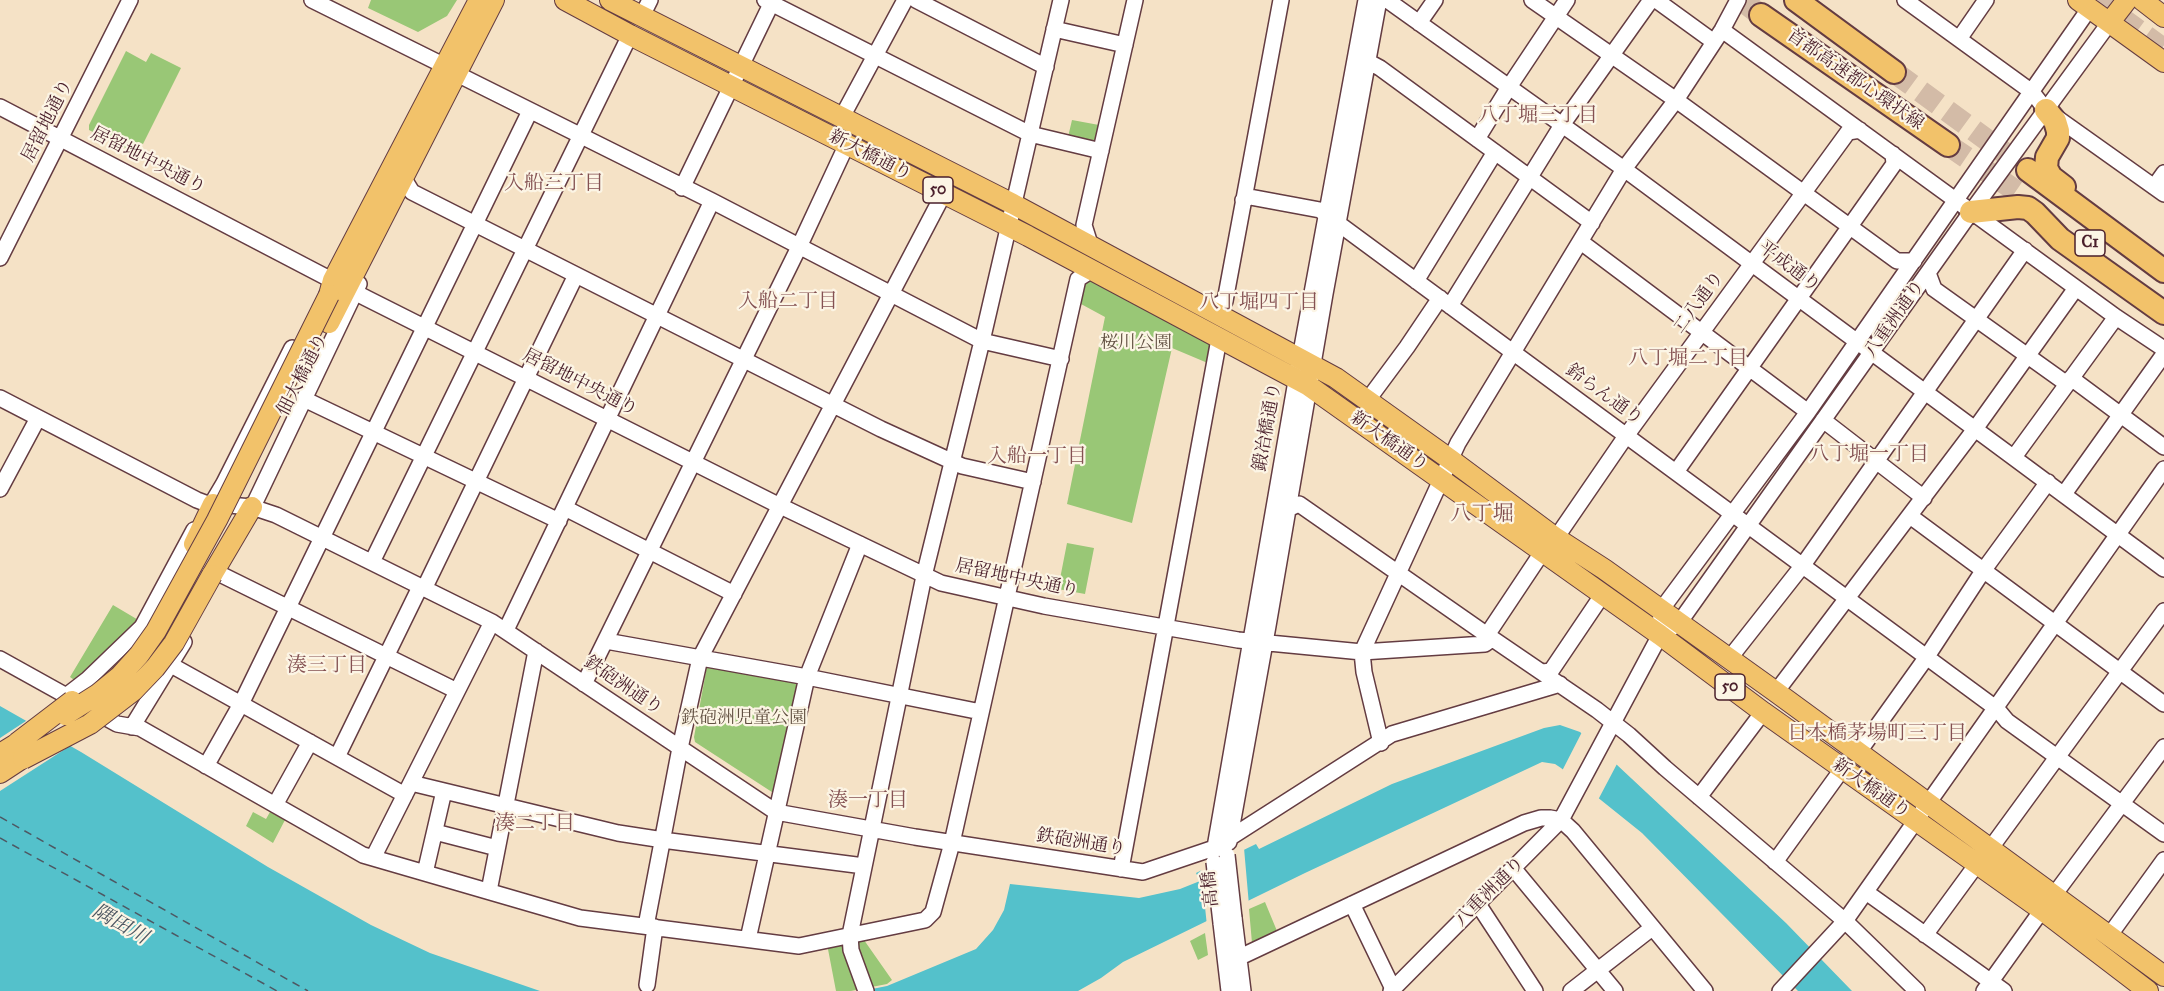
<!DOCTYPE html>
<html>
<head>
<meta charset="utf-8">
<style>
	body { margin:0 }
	canvas { display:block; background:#f5e2c6 }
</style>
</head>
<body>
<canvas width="2164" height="991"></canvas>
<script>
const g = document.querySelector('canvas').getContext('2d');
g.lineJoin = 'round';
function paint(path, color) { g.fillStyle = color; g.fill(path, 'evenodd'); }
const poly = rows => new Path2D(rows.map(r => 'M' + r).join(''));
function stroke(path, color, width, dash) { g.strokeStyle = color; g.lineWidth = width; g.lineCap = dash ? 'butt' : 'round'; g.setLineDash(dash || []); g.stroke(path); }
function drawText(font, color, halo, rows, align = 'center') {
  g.font = font + ' "IM FELL Great Primer","Noto Serif JP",serif'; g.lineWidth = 4.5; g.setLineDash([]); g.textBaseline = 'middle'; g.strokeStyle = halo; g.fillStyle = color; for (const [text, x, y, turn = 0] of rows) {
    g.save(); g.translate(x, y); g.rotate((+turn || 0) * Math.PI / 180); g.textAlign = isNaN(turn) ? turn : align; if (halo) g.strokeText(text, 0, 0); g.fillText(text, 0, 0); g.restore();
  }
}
paint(poly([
	[371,0,457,0,447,16,418,32,368,8],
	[126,51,146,62,151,53,181,68,143,144,138,142,130,145,127,149,89,130,89,125],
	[1072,120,1099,125,1096,142,1068,137],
	[1089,278,1214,341,1210,364,1172,348,1132,523,1067,504,1105,317,1081,304,1085,280],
	[1067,543,1094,548,1085,594,1058,589],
	[113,605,140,621,77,682,70,677],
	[707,666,800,681,775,794,695,742,694,737],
	[253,812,266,819,270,812,285,820,273,843,246,826],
	[1265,902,1277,931,1252,943,1249,909],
	[1205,933,1208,955,1198,960,1190,941],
	[864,940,892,980,887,984,851,991,836,991,827,944]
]), '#99c776');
paint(poly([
	[0,706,81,752,268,867,371,925,430,953,540,991,0,991],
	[1560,725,1580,732,1616,764,1786,923,1852,991,1798,991,1642,833,1561,768,1555,764,1542,762,1305,873,1123,962,1101,978,1078,991,862,991,887,986,976,949,993,930,1004,910,1010,884,1139,898,1180,889,1200,881,1196,873,1256,844,1259,849,1392,784,1544,728]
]), '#54c1cb');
paint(poly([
	[29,719,73,744,0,791,0,738],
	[1582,732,1618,762,1598,800,1562,771],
	[1244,848,1249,905,1207,926,1201,869]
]), '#f5e2c6');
stroke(poly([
	[0,817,308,991],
	[0,838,277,991]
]), '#4e5863', 1.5, [8, 6]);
stroke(poly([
	[2098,0,2164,48]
]), '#d3bba7', 20, [20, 10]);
stroke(poly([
	[1741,0,1761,15],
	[1894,72,2028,170],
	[1948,145,2016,191]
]), '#d3bba7', 22, [22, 11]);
const minor = poly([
	[312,0,445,66],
	[765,0,1030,134,1101,151],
	[916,0,1046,67],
	[1387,0,1624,169,2164,569],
	[1532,0,1676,100,1897,261,1914,261],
	[1656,0,1714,42],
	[1905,0,2032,92,2046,110,2164,194],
	[642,16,650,0],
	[1419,23,1435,0],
	[1054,29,1125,45],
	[1722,30,2116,317,2164,349],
	[1959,39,1986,0],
	[1367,61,1380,68,1592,223],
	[457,74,712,201,982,341,1061,359],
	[0,107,366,298,772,502,941,583,1044,606,1238,640,1362,652,1485,644,1492,639],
	[842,117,905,0],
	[1477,139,1509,87,1567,0],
	[404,179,412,192,881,429,962,466,1033,482],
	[2154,187,2164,173],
	[682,188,773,0],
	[1243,200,1250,197,1320,210,1997,709,2007,721,2164,834],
	[1581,242,1808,412],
	[1090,244,1084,225,1135,0],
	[0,258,130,0],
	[1928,273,1934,289,2067,384],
	[1416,281,1495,152],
	[1450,306,1562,125,1651,0],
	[1210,309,1225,301,1281,0],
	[2071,378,2164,447],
	[0,398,197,500,205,503,252,507,276,515,492,622,776,812,915,837,1143,872,1214,848,1392,734,1560,684],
	[304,399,559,521],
	[1367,401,1407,347,1440,298],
	[1823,420,1924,498],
	[2014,457,2116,317],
	[1676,472,1894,164,1893,154],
	[0,489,38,418],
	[2064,494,2164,354],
	[565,508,734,594],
	[1288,509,1299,504,1487,635,1543,551],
	[208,510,224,483,292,348],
	[1910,516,2164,704],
	[248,517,359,284],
	[1556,538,1626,436,1848,132,1860,130],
	[372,562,630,35],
	[222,575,457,691],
	[424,589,576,275],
	[1670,629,1679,623,1971,212,2110,22],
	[506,630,712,201],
	[1487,635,1597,710,1629,735,1665,768,1845,921,1917,991],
	[606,641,807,677,981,712],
	[0,659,117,724,140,728,363,855,580,918,799,946,925,920,933,912,952,843,1078,279,1092,270],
	[1729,659,1803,565,2025,250],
	[171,665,405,795],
	[1543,672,1551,671,1603,594],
	[584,684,799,247,847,144],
	[1776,692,1975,429,2076,288],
	[66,696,88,679,142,627,194,530],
	[132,727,184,642],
	[1381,743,1364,672,1362,652,1458,443,1624,169,1676,100,1722,30,1738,0],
	[1858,753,1926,658,1983,571,2048,482],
	[337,757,420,587],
	[206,766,241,704,530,111],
	[411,783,618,833,670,841,864,866],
	[1699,797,1763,712],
	[275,805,310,742],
	[435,832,497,848],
	[1229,842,1268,626,1325,294,1379,0],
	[1990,849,2164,611],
	[1214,853,1300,358,1366,0],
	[373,858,492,622],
	[1775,862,1843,768],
	[1121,869,1219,339],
	[1514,869,1615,991],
	[425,873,444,791],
	[489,891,536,651],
	[1866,892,2004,991],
	[2054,895,2164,747],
	[1352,904,1394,991],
	[1478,904,1535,991],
	[1234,918,1243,991],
	[1221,923,1229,991],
	[646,926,680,748,700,658,944,193],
	[1925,935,1977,864],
	[2109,936,2164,860],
	[748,939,807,677,860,544],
	[1238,958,1524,823,1541,818,1550,818,1561,820,1573,831,1705,991],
	[647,985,655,927],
	[866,991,851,950,850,935,924,576,982,341,1061,0],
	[1391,991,1561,820,1660,635,1661,610,1808,412,2089,9],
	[1571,991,1652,928],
	[1780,991,1845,921,2164,469],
	[1984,991,2042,910]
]);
const major = poly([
	[565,0,630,35,1028,236,1309,386,1660,635,1763,712,2042,910,2148,991],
	[610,0,1013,204,1336,378,1451,460,1556,538,1604,569,1776,692,2164,976],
	[2078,0,2164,62],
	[2142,0,2164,17],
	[2110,22,2127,0],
	[329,295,333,280,479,0],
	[329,323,494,0],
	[194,544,213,504],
	[212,575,252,507],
	[0,754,31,735],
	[0,773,35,750]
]);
const highway = poly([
	[1796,0,1894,72],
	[1761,15,1948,145],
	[2046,110,2055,121,2058,131,2058,138,2047,157,2046,168,2051,177,2064,187],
	[2028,170,2164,271],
	[1971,212,2018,207,2028,208,2035,213,2060,239,2164,313]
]);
stroke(minor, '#643c42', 18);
stroke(major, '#643c42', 22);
stroke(highway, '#643c42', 26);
stroke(minor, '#fff', 15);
stroke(major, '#f2c26a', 20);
stroke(highway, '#f2c26a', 22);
const minorBridge = poly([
	[1227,855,1234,918],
	[1214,862,1221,923]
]);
const majorBridge = poly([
	[65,715,98,694,120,676,139,655,156,631,217,520,329,295],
	[17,743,72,701],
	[23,759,90,724,133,691,155,668,174,643,212,575]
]);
stroke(minorBridge, '#643c42', 18, []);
stroke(majorBridge, '#643c42', 22, []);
stroke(minorBridge, '#fff', 15);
stroke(majorBridge, '#f2c26a', 20);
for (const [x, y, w] of [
	[938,190,30],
	[2090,243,30],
	[1730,687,30]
]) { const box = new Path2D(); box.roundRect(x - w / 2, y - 13, w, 26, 4.5); g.fillStyle = '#fcf5e5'; g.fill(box); stroke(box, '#4a1f2b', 1.5); }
drawText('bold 16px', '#4a1f2b', null, [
	["50",938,190],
	["C1",2090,243],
	["50",1730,687]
]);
drawText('18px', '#4a1f2b', '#fcf5e5', [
	["首都高速都心環状線",1855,80,35],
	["居留地通り",48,121,-63],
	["新大橋通り",870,156,27],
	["居留地中央通り",148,161,27],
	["平成通り",1789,267,37],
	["二八通り",1699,303,-54],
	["八重洲通り",1895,319,-55],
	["佃大橋通り",303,375,-63],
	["居留地中央通り",580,383,27],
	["鈴らん通り",1604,395,36],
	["鍛冶橋通り",1268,427,-80],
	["新大橋通り",1389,442,35],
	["居留地中央通り",1017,579,12],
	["鉄砲洲通り",623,686,34],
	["新大橋通り",1871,789,35],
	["鉄砲洲通り",1081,843,9],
	["高橋",1211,889,-96],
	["八重洲通り",1490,892,-45]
]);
drawText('18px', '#625142', '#fcf5e5', [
	["桜川公園",1136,344],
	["鉄砲洲児童公園",744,719]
]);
drawText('20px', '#845152', '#fcf5e5', [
	["八丁堀三丁目",1538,116],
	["入船三丁目",554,184],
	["入船二丁目",788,302],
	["八丁堀四丁目",1259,303],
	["八丁堀二丁目",1688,359],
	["八丁堀一丁目",1869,455],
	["入船一丁目",1037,457],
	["湊三丁目",327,666],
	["日本橋茅場町三丁目",1877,734],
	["湊一丁目",868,801],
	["湊二丁目",535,824]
]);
drawText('italic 20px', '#4e5863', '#fcf5e5', [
	["隅田川",120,925,29]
]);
drawText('21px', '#845152', '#fcf5e5', [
	["八丁堀",1482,515]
]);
</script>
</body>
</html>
